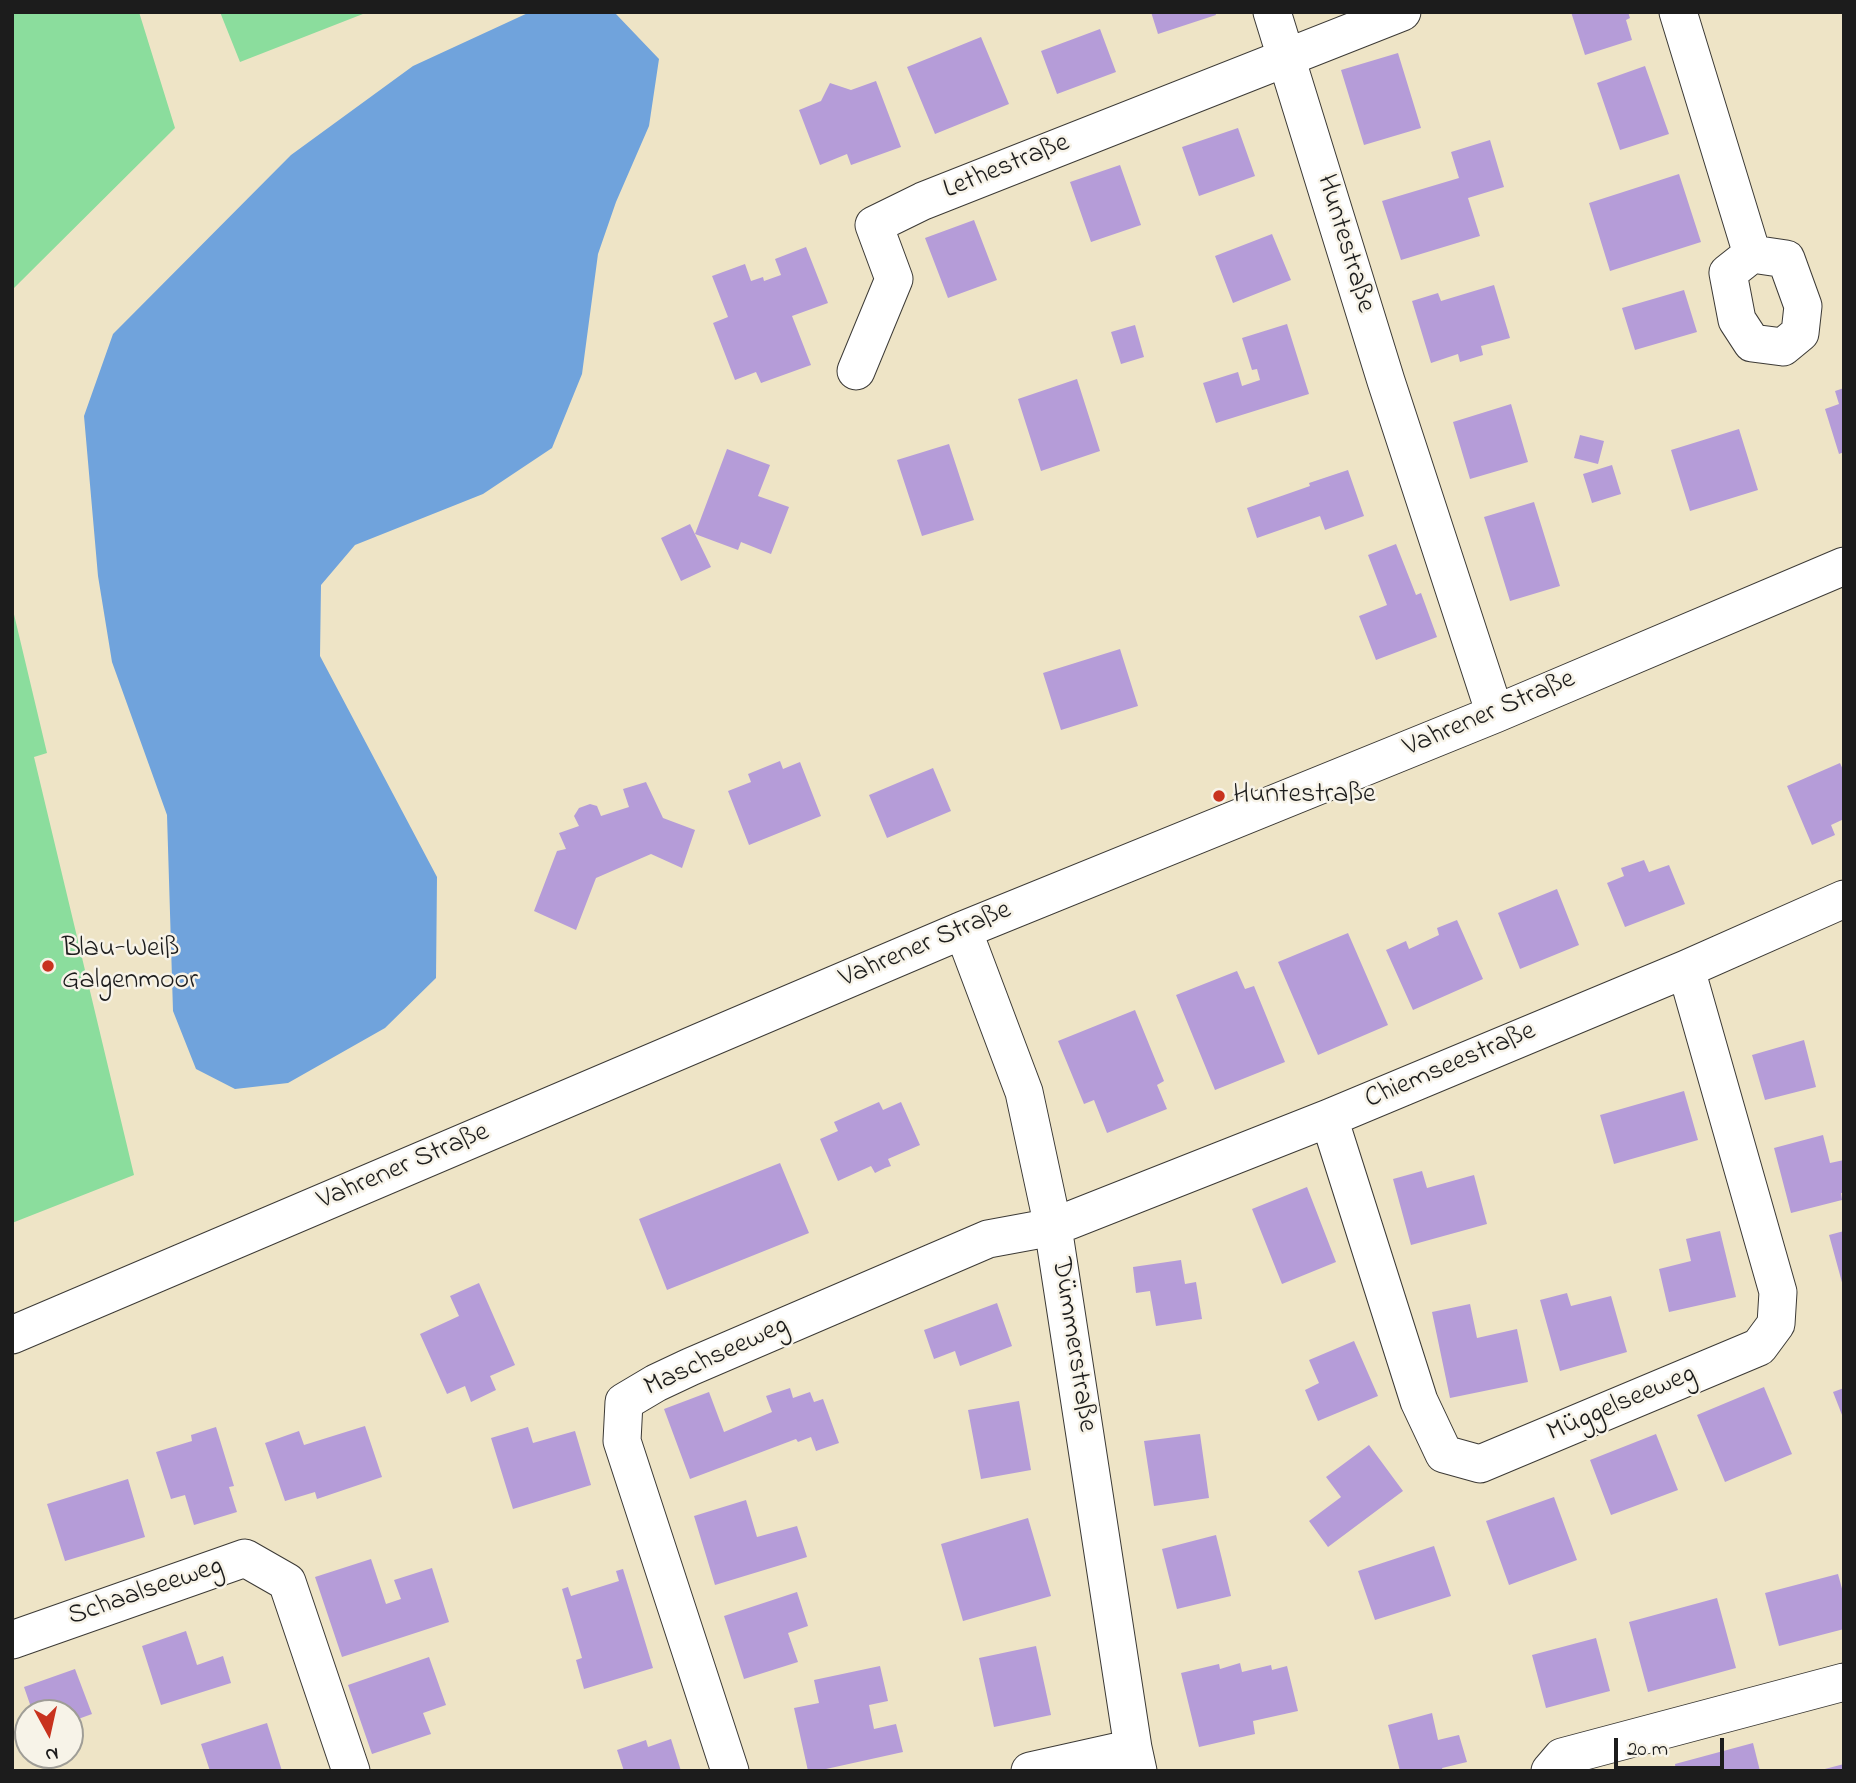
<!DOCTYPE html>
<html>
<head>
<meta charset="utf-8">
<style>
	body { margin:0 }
	#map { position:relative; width:1856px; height:1783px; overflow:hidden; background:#eee4c6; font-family:"Indie Flower",sans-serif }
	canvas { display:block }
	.frame { position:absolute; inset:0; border:14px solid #1c1c1c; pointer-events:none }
	.north { position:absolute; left:14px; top:1699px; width:70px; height:70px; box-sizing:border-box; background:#f7f3e8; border:2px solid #9f9d96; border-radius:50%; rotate:172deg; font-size:19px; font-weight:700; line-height:28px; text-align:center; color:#1c1c1c }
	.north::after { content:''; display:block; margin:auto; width:24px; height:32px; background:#c8321e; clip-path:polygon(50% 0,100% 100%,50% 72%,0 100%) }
	.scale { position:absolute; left:1614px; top:1738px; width:110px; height:32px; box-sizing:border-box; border:4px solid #1c1c1c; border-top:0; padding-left:9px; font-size:21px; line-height:24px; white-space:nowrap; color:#1c1c1c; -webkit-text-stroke:5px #f7f3e8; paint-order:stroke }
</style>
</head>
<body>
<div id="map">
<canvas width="1856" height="1783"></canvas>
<div class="frame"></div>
<div class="north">N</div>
<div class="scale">20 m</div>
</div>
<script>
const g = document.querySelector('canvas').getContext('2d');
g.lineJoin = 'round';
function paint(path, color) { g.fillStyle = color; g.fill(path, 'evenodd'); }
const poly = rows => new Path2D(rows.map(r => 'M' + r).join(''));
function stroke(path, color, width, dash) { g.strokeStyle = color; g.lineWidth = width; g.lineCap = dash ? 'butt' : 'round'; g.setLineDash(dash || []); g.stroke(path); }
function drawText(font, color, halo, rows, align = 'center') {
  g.font = font + ' "Indie Flower",sans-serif'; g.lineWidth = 5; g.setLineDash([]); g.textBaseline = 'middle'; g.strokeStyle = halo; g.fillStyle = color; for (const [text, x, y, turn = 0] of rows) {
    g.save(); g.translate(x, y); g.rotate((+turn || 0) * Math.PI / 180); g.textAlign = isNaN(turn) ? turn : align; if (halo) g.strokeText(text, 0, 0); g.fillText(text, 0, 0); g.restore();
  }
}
paint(poly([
	[12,12,139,12,175,128,12,290],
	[220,12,368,12,240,62],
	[12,606,47,753,34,757,134,1175,12,1223]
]), '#8bdd9d');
paint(poly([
	[530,12,616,14,659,59,649,126,616,202,598,254,582,374,552,448,483,494,355,545,321,585,320,656,437,877,436,978,385,1028,288,1083,235,1089,196,1069,173,1011,167,815,112,662,98,576,84,416,113,334,291,155,413,66]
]), '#70a3dc');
paint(poly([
	[1151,12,1215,12,1216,15,1158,34],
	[1571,12,1628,12,1630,18,1626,20,1632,40,1585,55],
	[1100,29,1116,72,1057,94,1041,51],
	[981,37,1009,104,935,134,907,67],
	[1398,53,1421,128,1364,145,1341,70],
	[1645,66,1669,134,1620,150,1597,83],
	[876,81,901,147,851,165,847,154,820,165,799,110,821,101,830,83,851,90],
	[1238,128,1255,176,1199,196,1182,147],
	[1490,140,1504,187,1468,198,1480,236,1401,260,1382,201,1459,178,1451,152],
	[1120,165,1141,225,1091,242,1070,182],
	[1679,174,1701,242,1610,271,1589,203],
	[974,220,997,280,948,298,925,238],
	[1272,234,1291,280,1233,303,1215,256],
	[806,247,828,303,792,316,811,365,761,383,756,372,735,380,713,323,728,317,712,276,745,264,751,281,763,277,764,281,781,275,775,259],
	[1494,285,1510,338,1481,346,1483,355,1460,362,1458,354,1431,363,1412,301,1438,293,1441,301],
	[1684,290,1697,332,1635,350,1622,308],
	[1287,324,1309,394,1216,423,1203,383,1238,372,1242,386,1260,380,1257,369,1252,370,1242,338],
	[1135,325,1144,357,1121,364,1111,332],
	[1077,379,1100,451,1041,471,1018,399],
	[1844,388,1844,452,1839,454,1825,409,1839,404,1835,391],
	[1511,404,1528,462,1470,479,1453,422],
	[1739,429,1758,490,1690,511,1671,450],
	[1580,435,1604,441,1598,464,1574,458],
	[949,444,974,520,922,536,897,460],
	[727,449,770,465,758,496,789,507,771,554,741,542,738,550,695,534],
	[1612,465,1621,494,1592,503,1583,474],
	[1348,470,1364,516,1325,530,1320,516,1257,538,1247,508,1310,486,1309,483],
	[1534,502,1560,586,1510,601,1484,517],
	[690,524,711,567,681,581,661,538],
	[1396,544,1416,595,1421,593,1437,637,1376,660,1359,616,1387,605,1368,555],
	[1120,649,1138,706,1061,730,1043,673],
	[780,761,783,769,800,762,821,816,749,845,728,791,751,782,748,774],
	[1840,763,1844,772,1844,819,1831,825,1835,835,1812,845,1787,786],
	[933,768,951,811,887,838,869,795],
	[646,782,663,818,695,830,682,868,651,854,596,878,576,930,534,911,557,851,566,849,559,833,579,826,574,816,579,808,590,804,597,806,601,816,629,807,623,789],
	[1644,860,1649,872,1669,865,1685,904,1625,927,1607,883,1624,876,1621,868],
	[1557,889,1579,945,1520,969,1498,913],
	[1457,920,1483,979,1413,1010,1386,950,1406,941,1409,949,1439,935,1437,928],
	[1348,933,1388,1025,1318,1055,1278,962],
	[1237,971,1245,989,1254,986,1285,1062,1215,1090,1176,995],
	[1135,1010,1164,1081,1157,1085,1167,1109,1107,1133,1094,1100,1084,1104,1058,1041],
	[1804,1040,1816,1087,1765,1100,1752,1055],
	[1684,1091,1698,1140,1614,1164,1600,1115],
	[879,1102,883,1110,901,1102,920,1145,888,1159,891,1166,885,1168,875,1173,871,1166,838,1181,820,1139,838,1131,834,1122],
	[1823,1135,1830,1163,1844,1160,1844,1193,1841,1193,1842,1200,1791,1213,1774,1148],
	[780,1163,809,1233,667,1290,639,1219],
	[1422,1171,1427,1188,1474,1175,1487,1224,1411,1245,1393,1179],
	[1307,1187,1336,1262,1282,1284,1252,1209],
	[1720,1231,1736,1297,1669,1312,1659,1269,1691,1261,1686,1239],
	[1844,1231,1844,1285,1843,1286,1829,1235],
	[1181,1260,1185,1284,1196,1282,1202,1319,1156,1326,1150,1291,1136,1293,1133,1267],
	[479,1283,515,1365,490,1376,496,1390,471,1402,465,1386,447,1394,420,1334,459,1316,450,1296],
	[1567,1293,1571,1306,1611,1296,1627,1352,1560,1371,1540,1300],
	[997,1303,1012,1346,960,1366,955,1351,934,1359,924,1330],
	[1470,1304,1477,1338,1517,1329,1528,1382,1450,1398,1432,1312],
	[1354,1341,1378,1396,1318,1421,1305,1390,1319,1383,1309,1360],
	[1764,1387,1792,1454,1725,1482,1697,1415],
	[790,1388,793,1398,810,1392,814,1402,823,1399,839,1443,816,1451,811,1437,798,1442,796,1439,690,1479,664,1409,709,1392,724,1432,772,1412,766,1396],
	[1844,1388,1844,1420,1833,1392],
	[1019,1401,1031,1470,981,1479,968,1410],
	[365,1426,382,1477,317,1499,315,1492,285,1501,265,1443,299,1431,304,1445],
	[216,1427,234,1486,229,1487,237,1512,194,1525,185,1495,171,1499,156,1452,192,1441,191,1435],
	[528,1427,533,1443,575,1431,591,1485,513,1509,491,1438],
	[1200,1434,1209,1498,1154,1506,1144,1441],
	[1656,1434,1678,1490,1611,1515,1590,1460],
	[1369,1445,1403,1491,1328,1547,1309,1521,1341,1497,1326,1477],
	[128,1479,145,1537,65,1561,47,1504],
	[1554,1497,1577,1560,1509,1585,1486,1521],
	[746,1500,757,1537,797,1526,807,1557,715,1585,694,1516],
	[1028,1518,1051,1596,963,1621,941,1544],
	[1216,1535,1231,1596,1177,1609,1162,1549],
	[1434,1546,1451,1596,1375,1620,1358,1571],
	[371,1559,386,1604,401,1599,394,1580,432,1568,449,1622,342,1657,315,1577],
	[623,1569,653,1668,584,1689,576,1660,582,1658,562,1589,568,1587,571,1596,619,1581,616,1571],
	[1838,1574,1844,1596,1844,1629,1779,1646,1765,1593],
	[797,1592,808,1626,788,1633,798,1662,744,1679,724,1616],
	[1717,1598,1736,1668,1648,1692,1629,1622],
	[186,1631,197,1665,223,1656,231,1683,161,1705,142,1646],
	[1596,1638,1610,1691,1546,1708,1532,1655],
	[1036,1646,1051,1715,994,1727,979,1658],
	[429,1657,446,1705,423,1713,431,1734,372,1754,348,1685],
	[1240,1663,1242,1672,1271,1665,1272,1670,1287,1666,1298,1711,1253,1721,1255,1734,1199,1747,1181,1673,1219,1664,1220,1669],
	[880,1666,888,1701,869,1705,874,1729,896,1724,903,1752,817,1771,808,1771,794,1708,819,1703,814,1680],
	[75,1669,92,1714,70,1722,70,1713,33,1713,24,1687],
	[1432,1713,1438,1740,1459,1735,1467,1762,1442,1768,1443,1771,1400,1771,1388,1725],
	[267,1723,282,1771,210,1771,201,1744],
	[671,1739,681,1771,624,1771,617,1750,646,1740,648,1747],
	[1753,1743,1760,1771,1676,1771,1675,1764],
	[1844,1764,1844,1771,1821,1771,1821,1770]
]), '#b59cd8');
const minor = poly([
	[1272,12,1386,381,1495,714],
	[1678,12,1752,254],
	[1752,254,1786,259,1803,306,1800,333,1783,347,1752,343,1737,320,1728,273,1752,254],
	[856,371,894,279,874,225,923,201,1402,12],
	[963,930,1024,1092,1053,1227,1133,1748,1138,1771],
	[1329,1118,1419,1401,1444,1454,1480,1464,1759,1347,1776,1324,1778,1292,1686,969],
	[12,1335,963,930,1495,714,1844,566],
	[12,1640,245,1558,287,1582,351,1771],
	[730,1771,622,1441,624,1402,656,1383,690,1367,988,1239,1053,1227,1329,1118,1686,969,1844,899],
	[1030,1771,1133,1748],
	[1550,1771,1562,1757,1844,1682]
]);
stroke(minor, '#3c3a36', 39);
stroke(minor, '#fff', 37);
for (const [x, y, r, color] of [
	[1219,796,7,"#c8321e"],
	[48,966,7,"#c8321e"]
]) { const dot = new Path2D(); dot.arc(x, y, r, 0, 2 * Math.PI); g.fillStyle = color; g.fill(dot); stroke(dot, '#f7f3e8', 2.5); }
drawText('28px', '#1c1c1c', '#f7f3e8', [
	["Lethestraße",1007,168,-22],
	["Huntestraße",1344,244,73],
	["Vahrener Straße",1490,715,-23],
	["Vahrener Straße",926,946,-23],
	["Chiemseestraße",1451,1067,-23],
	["Vahrener Straße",404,1168,-23],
	["Dümmerstraße",1072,1345,81],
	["Maschseeweg",717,1358,-25],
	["Müggelseeweg",1622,1405,-23],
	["Schaalseeweg",146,1593,-19]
]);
drawText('28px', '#1c1c1c', '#f7f3e8', [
	["Huntestraße",1233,796],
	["Blau-Weiß",62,950],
	["Galgenmoor",62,982]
], 'left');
</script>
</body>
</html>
